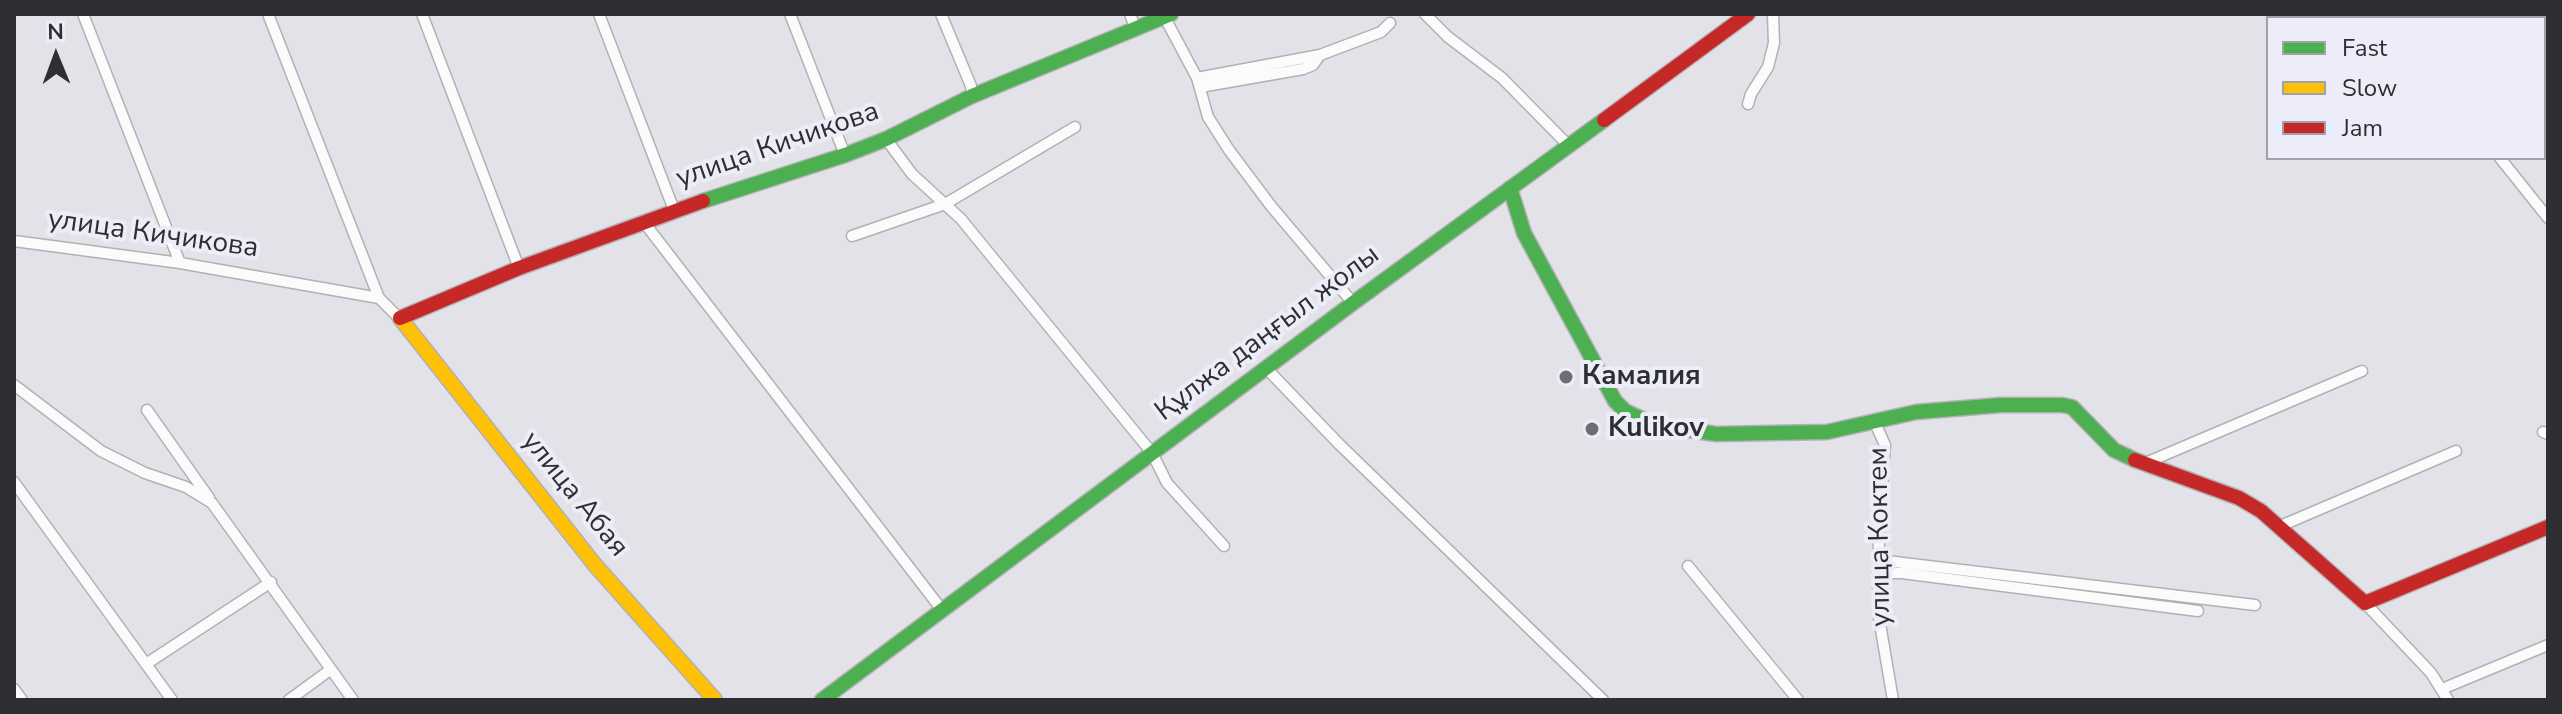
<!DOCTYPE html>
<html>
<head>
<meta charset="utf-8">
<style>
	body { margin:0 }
	#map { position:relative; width:2562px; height:714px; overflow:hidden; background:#e2e2e8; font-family:"Nunito Sans",sans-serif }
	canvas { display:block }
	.frame { position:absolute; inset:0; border:16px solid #2e2f33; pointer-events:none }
	.legend { position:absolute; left:2266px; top:16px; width:280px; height:144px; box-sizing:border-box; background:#ecedf8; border:2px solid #a0a1a9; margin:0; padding:10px 14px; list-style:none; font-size:24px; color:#2e2f33 }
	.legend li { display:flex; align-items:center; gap:16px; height:40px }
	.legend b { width:40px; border:2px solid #a0a1a9 }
	.north { position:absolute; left:16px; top:16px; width:80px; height:80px; -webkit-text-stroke:6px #ecedf8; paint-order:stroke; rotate:359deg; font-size:22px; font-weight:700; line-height:32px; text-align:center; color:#2e2f33 }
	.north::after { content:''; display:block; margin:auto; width:28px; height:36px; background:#2e2f33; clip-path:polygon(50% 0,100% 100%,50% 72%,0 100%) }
</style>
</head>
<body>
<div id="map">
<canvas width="2562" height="714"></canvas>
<div class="frame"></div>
<ul class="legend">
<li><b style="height:10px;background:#4caf50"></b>Fast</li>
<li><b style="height:10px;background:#ffc107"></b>Slow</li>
<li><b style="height:10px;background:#c62828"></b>Jam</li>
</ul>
<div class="north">N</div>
</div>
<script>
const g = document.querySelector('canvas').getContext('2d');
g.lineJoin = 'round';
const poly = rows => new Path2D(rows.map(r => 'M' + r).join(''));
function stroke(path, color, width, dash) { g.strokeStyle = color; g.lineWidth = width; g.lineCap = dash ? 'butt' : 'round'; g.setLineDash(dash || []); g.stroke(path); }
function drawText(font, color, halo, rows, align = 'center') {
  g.font = font + ' "Nunito Sans",sans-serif'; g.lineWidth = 8; g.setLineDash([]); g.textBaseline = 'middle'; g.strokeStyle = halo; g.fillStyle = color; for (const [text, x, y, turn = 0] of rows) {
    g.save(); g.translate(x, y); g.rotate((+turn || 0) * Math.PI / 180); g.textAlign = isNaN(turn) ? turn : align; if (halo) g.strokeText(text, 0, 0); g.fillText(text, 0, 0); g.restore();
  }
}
const street = poly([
	[83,14,180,263],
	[268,14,379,298,399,318],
	[422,14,519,268],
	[599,14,674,210],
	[790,14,845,155],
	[941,14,971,86,972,96],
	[1130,14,1136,30],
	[1425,14,1448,37,1502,78,1569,146],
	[1165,18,1197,78,1208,117,1229,150,1271,206,1353,303],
	[1197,78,1320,55,1381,32,1390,23],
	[1200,87,1303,69,1313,65,1320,55],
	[1748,104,1751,94,1768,67,1774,43,1773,14],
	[886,139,912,174,961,219,1152,453,1167,483,1224,546],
	[2500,158,2548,218],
	[643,221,942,610],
	[852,236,945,204,1075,127],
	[14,241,180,263,379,298],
	[1266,368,1339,444,1603,700],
	[14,385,101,451,145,473,186,487,212,503,353,700],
	[147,410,209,498],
	[1875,423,1885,445,1879,529,1878,612,1893,700],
	[2543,432,2548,434],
	[2143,464,2362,371],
	[14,482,172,700],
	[2278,527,2456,451],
	[1878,560,2255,605],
	[1688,566,1798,700],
	[1878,573,1902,573,2198,611],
	[2365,603,2431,673,2448,700],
	[146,664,271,582],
	[14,689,22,700],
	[2442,689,2548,645],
	[289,700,330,670]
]);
const fast = poly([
	[1510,188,1524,233,1615,401,1625,411,1655,425,1716,434,1827,432,1916,412,2001,405,2062,405,2072,407,2114,450,2135,460],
	[703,201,845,155,886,139,972,96,1171,14],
	[822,700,1353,303,1604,120]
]);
const slow = poly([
	[400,318,595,565,715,700]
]);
const jam = poly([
	[1604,120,1748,14],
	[400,318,519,268,703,201],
	[2135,460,2239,498,2261,511,2365,603,2548,527]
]);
stroke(street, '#b1b1b5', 13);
stroke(fast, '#b1b1b5', 17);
stroke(slow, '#b1b1b5', 17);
stroke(jam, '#b1b1b5', 17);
stroke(street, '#fbfbfc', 10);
stroke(fast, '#4caf50', 14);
stroke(slow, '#ffc107', 14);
stroke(jam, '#c62828', 14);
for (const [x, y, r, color] of [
	[1566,377,8,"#6d6e72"],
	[1592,429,8,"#6d6e72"]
]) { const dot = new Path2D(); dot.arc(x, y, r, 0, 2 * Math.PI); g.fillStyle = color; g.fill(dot); stroke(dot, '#ecedf8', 3); }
drawText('28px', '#2e2f33', '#ecedf8', [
	["улица Кичикова",778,146,-19],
	["улица Кичикова",153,235,8],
	["Құлжа даңғыл жолы",1268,334,-37],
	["улица Абая",574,495,51],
	["улица Коктем",1881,537,-91]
]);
drawText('bold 28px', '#2e2f33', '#ecedf8', [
	["Камалия",1582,377],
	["Kulikov",1608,429]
], 'left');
</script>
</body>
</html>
